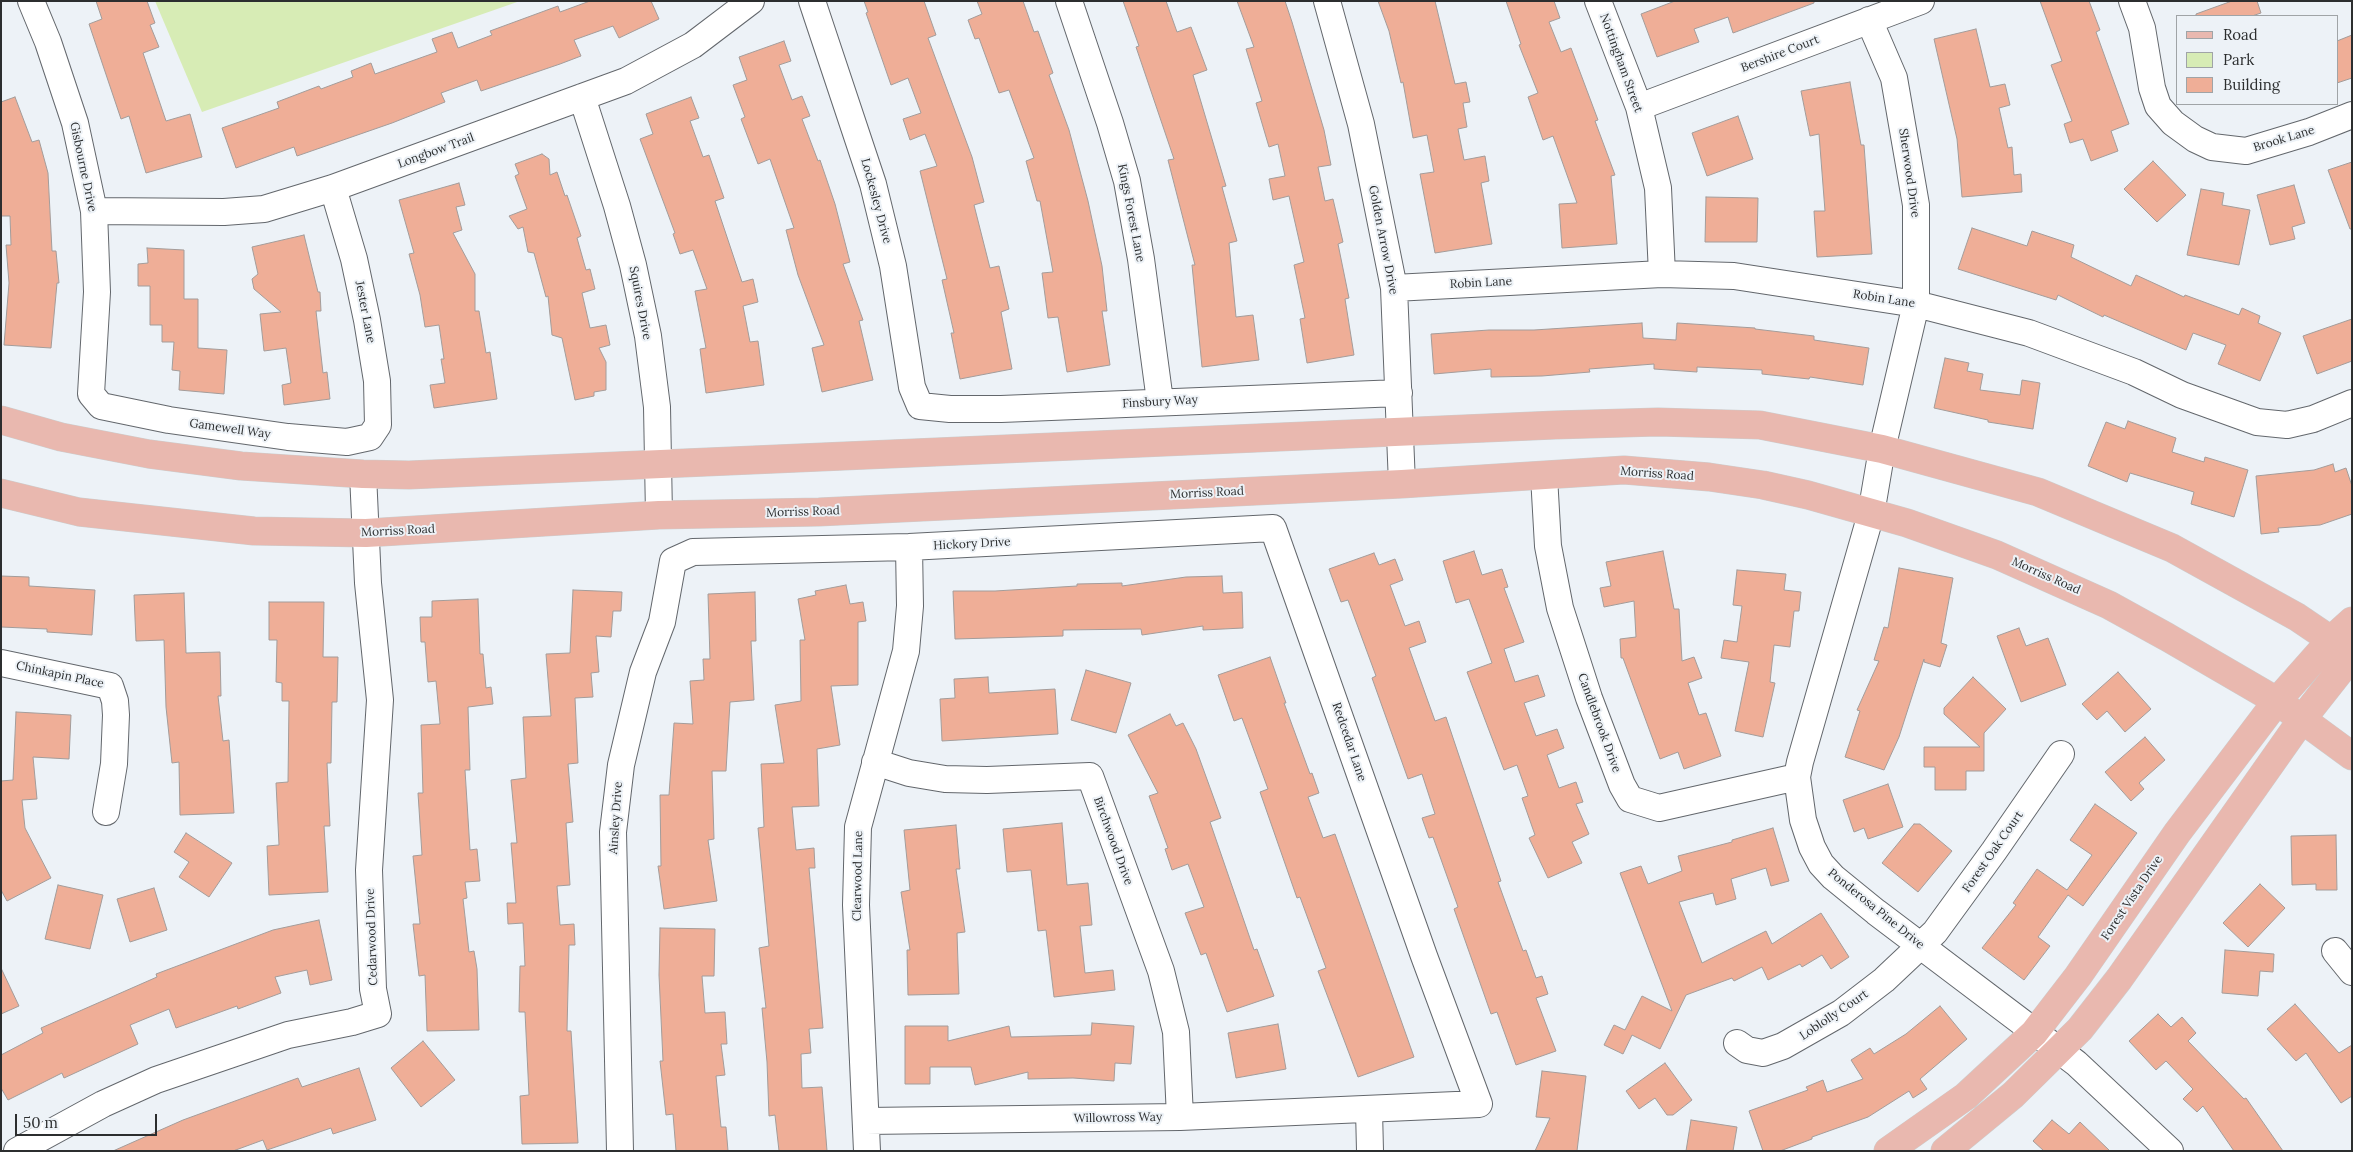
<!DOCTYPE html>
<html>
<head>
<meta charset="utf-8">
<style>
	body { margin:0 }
	#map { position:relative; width:2353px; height:1152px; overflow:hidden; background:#edf2f7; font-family:Lora,serif }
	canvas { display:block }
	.frame { position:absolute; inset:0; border:2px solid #2c2e2f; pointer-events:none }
	.legend { position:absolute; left:2176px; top:15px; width:162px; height:90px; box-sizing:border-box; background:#edf2f7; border:1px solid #a0a4a7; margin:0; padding:6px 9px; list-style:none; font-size:15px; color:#2c2e2f }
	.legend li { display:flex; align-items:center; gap:10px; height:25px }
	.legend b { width:25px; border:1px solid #a0a4a7 }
	.scale { position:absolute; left:15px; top:1114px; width:142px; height:22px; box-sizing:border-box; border:2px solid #2c2e2f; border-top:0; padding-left:6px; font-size:15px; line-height:18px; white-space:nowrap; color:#2c2e2f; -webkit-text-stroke:4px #edf2f7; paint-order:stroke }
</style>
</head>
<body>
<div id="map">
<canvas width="2353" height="1152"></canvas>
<div class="frame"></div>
<ul class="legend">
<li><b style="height:6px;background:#e9b8af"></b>Road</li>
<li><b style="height:14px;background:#d7ecb5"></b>Park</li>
<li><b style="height:14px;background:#efae97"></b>Building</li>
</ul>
<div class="scale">50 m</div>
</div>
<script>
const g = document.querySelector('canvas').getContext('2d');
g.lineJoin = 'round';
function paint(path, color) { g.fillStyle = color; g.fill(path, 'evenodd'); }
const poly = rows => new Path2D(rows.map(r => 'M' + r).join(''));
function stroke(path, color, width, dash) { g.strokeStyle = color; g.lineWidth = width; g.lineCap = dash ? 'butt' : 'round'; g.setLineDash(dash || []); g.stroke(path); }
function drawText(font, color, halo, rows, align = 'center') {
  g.font = font + ' Lora,serif'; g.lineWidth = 4; g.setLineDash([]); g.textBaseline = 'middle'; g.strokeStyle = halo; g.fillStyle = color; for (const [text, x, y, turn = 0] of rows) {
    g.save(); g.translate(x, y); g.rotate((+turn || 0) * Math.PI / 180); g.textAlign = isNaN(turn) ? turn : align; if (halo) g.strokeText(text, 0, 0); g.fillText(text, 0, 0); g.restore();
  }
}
paint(poly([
	[155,1,520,1,202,112]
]), '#d7ecb5');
const building = poly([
	[96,1,147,1,155,23,150,25,159,47,143,53,166,121,190,114,202,157,146,173,129,116,121,119,89,24,102,19,96,1],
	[590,1,651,1,659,19,619,38,613,26,574,40,581,56,560,64,481,91,477,80,441,93,445,102,392,123,297,156,294,147,236,168,222,128,279,108,277,102,319,86,321,89,353,77,351,71,371,63,375,74,437,52,432,39,452,32,458,48,492,35,490,31,558,6,560,12,590,1],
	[864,1,924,1,936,35,928,38,972,157,984,202,974,205,990,268,999,266,1009,309,1001,312,1012,369,960,379,951,333,954,333,942,280,947,279,920,171,937,166,925,134,910,140,903,119,921,113,908,78,891,85,866,13,868,12,864,1],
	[977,1,1023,1,1034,32,1038,31,1053,73,1049,75,1069,130,1088,201,1102,266,1107,311,1102,311,1110,365,1067,372,1058,317,1048,318,1042,273,1053,272,1040,201,1037,201,1026,161,1034,158,1009,90,999,93,979,38,975,39,968,20,982,14,977,1],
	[1123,1,1166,1,1177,32,1191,27,1207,70,1193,75,1226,186,1222,187,1237,241,1229,243,1236,317,1253,315,1259,360,1202,367,1192,265,1195,265,1168,160,1174,159,1136,47,1139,46,1123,1],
	[1237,1,1285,1,1292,22,1324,130,1331,165,1318,167,1325,201,1333,199,1343,242,1338,244,1349,298,1345,299,1354,355,1307,363,1300,319,1305,318,1294,265,1304,262,1289,196,1273,200,1269,179,1285,176,1278,144,1269,147,1256,103,1262,101,1246,49,1254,47,1237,1],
	[1378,1,1435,1,1455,84,1466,82,1470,102,1463,103,1467,127,1458,129,1464,160,1485,156,1489,181,1481,183,1492,244,1435,253,1420,174,1434,172,1427,135,1413,138,1403,82,1401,83,1389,31,1378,1],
	[1506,1,1554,1,1560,18,1549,22,1561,52,1571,48,1598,120,1595,121,1615,175,1611,176,1617,244,1562,248,1559,204,1577,203,1553,136,1543,140,1528,97,1538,93,1519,45,1521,44,1506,1],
	[1675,1,1814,1,1814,3,1733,33,1728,17,1694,29,1699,42,1657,57,1641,14,1675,1],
	[2040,1,2089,1,2100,30,2096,32,2129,124,2111,131,2118,151,2091,161,2083,139,2070,143,2064,124,2072,121,2051,65,2062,61,2040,1],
	[2232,1,2257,1,2261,13,2252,16,2196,16,2196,14,2232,1],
	[1976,29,1990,87,2005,84,2010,105,1999,108,2008,148,2012,147,2014,175,2021,174,2022,192,1962,197,1957,139,1934,39,1976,29],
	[2352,35,2352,78,2337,83,2337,41,2352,35],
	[784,41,791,61,779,65,792,100,802,96,810,116,802,119,818,161,820,160,835,204,850,262,843,264,863,320,859,321,873,380,822,392,812,348,824,345,798,275,786,230,794,228,770,159,758,164,741,119,745,117,733,85,747,80,739,57,784,41],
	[1850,82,1861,145,1864,145,1872,254,1817,257,1814,211,1825,211,1819,134,1810,136,1801,91,1850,82],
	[15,97,32,142,39,140,48,173,52,251,56,251,59,283,57,283,51,348,4,345,9,283,6,245,11,245,10,216,1,216,1,102,15,97],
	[691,97,699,118,690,121,703,157,709,155,724,198,715,201,742,282,753,279,758,302,743,306,750,342,758,341,764,385,706,393,700,349,706,348,695,291,707,289,693,250,680,254,673,234,675,233,640,139,653,134,646,114,691,97],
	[1738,116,1753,159,1707,176,1692,133,1738,116],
	[542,154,549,159,550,175,557,172,565,196,567,195,581,236,577,238,586,270,590,269,595,289,582,293,590,328,606,325,610,345,599,348,606,362,606,390,594,392,594,396,575,400,562,338,552,335,548,296,546,297,534,253,528,252,523,227,518,229,509,216,527,209,515,176,519,174,515,164,542,154],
	[2153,161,2186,195,2157,222,2124,189,2153,161],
	[2352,162,2352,229,2350,229,2328,170,2352,162],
	[459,183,465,205,456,207,462,230,453,233,475,274,475,311,479,311,486,353,490,352,497,399,434,408,430,385,445,383,441,359,444,359,439,325,425,327,420,295,409,254,414,253,399,200,459,183],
	[2294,185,2305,223,2292,227,2295,239,2270,245,2257,195,2294,185],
	[2201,189,2224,193,2222,205,2250,210,2239,265,2187,255,2201,189],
	[1706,197,1758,198,1757,242,1705,242,1706,197],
	[1972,228,2027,246,2032,231,2074,245,2071,257,2131,286,2136,275,2184,297,2185,295,2239,315,2242,308,2260,316,2258,323,2281,333,2260,381,2218,364,2226,345,2193,333,2186,350,2104,315,2103,317,2058,295,2056,300,1958,269,1972,228],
	[304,235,318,292,320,292,321,311,316,311,323,373,327,372,330,399,284,405,282,385,291,383,286,348,264,351,260,314,281,312,254,289,252,279,258,274,252,247,304,235],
	[147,248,184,250,184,299,198,299,198,348,227,350,224,394,179,390,180,371,172,370,174,342,162,342,162,325,150,325,150,286,138,286,138,264,148,263,147,248],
	[2352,319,2352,361,2317,374,2303,336,2352,319],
	[1642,323,1643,338,1676,340,1677,323,1755,328,1755,329,1814,336,1814,340,1869,348,1863,385,1810,377,1809,379,1762,374,1762,370,1697,367,1697,372,1654,369,1654,364,1589,369,1590,372,1542,376,1491,377,1491,369,1434,374,1431,334,1489,330,1534,330,1642,323],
	[1945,358,1969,363,1967,371,1983,374,1980,390,2020,395,2022,380,2040,383,2033,429,1988,422,1988,420,1934,408,1945,358],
	[2128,421,2176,438,2172,452,2204,462,2205,457,2248,470,2234,517,2191,504,2194,492,2130,473,2127,482,2088,466,2106,422,2125,429,2128,421],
	[2333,464,2335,472,2346,468,2352,486,2352,514,2320,525,2278,528,2279,532,2261,534,2256,476,2314,470,2333,464],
	[1474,551,1482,575,1502,569,1508,587,1504,588,1524,642,1504,649,1515,682,1538,675,1545,696,1524,703,1536,736,1557,729,1564,748,1547,755,1559,788,1576,782,1583,802,1576,804,1589,834,1572,842,1582,863,1548,878,1529,838,1535,835,1522,798,1528,796,1517,765,1504,770,1467,672,1492,663,1469,599,1456,603,1443,561,1474,551],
	[1663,551,1674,609,1679,609,1682,661,1694,657,1702,678,1688,683,1699,715,1706,713,1721,756,1684,769,1678,752,1660,759,1623,658,1621,658,1620,639,1636,637,1634,601,1604,607,1600,588,1611,586,1606,562,1663,551],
	[1374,553,1379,565,1395,559,1403,580,1390,585,1405,626,1419,621,1426,642,1409,648,1435,721,1446,717,1501,881,1498,882,1523,951,1526,950,1536,978,1542,976,1548,994,1536,998,1556,1051,1516,1065,1497,1012,1491,1014,1454,909,1458,907,1433,837,1429,838,1422,818,1435,814,1422,774,1408,779,1372,678,1376,676,1348,600,1341,602,1329,569,1374,553],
	[1899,568,1953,578,1941,643,1947,645,1940,667,1924,662,1924,659,1899,737,1884,770,1845,757,1860,711,1857,710,1879,661,1874,660,1884,627,1888,628,1899,568],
	[1737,570,1786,574,1784,590,1801,592,1799,611,1794,611,1790,647,1774,645,1770,682,1775,683,1763,737,1735,731,1749,662,1721,658,1724,640,1737,642,1742,606,1733,605,1737,570],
	[1,576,29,577,29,586,95,590,92,635,47,632,47,629,1,627,1,576],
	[1222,576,1223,593,1242,592,1243,628,1203,630,1203,626,1142,635,1141,629,1063,630,1063,636,955,639,953,591,995,591,1077,586,1077,584,1122,583,1122,586,1186,577,1222,576],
	[846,585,850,604,863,602,866,621,858,622,858,685,831,686,840,745,817,749,819,806,792,807,796,850,814,848,815,868,809,868,823,1028,809,1029,811,1053,801,1054,802,1088,822,1087,827,1151,779,1151,775,1115,769,1116,767,1062,762,1008,766,1008,759,948,769,946,758,828,764,827,761,764,784,763,775,705,801,701,800,640,805,640,798,599,816,595,815,591,846,585],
	[573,590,622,592,621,611,613,611,611,637,596,636,599,672,591,673,593,697,575,698,578,763,568,764,573,822,566,823,570,885,557,886,560,925,574,924,575,945,569,945,567,1031,571,1031,578,1143,522,1144,520,1096,529,1095,525,1012,519,1012,520,966,525,966,523,923,508,924,507,903,516,903,511,843,517,843,511,780,526,778,523,717,551,716,546,654,570,653,573,590],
	[755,592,756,641,751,641,754,700,730,702,726,771,712,771,714,839,708,840,717,901,664,909,658,866,661,866,660,795,669,795,674,723,693,724,690,681,704,680,703,659,710,659,708,594,755,592],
	[184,593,186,653,220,652,221,696,218,696,223,741,229,740,234,813,180,815,179,762,172,763,166,707,164,640,136,641,134,595,184,593],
	[478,599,480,654,483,654,486,688,491,687,493,704,468,707,470,770,465,770,470,850,477,849,480,881,465,882,467,898,463,899,469,952,474,951,477,969,479,1030,427,1031,425,975,419,976,413,924,420,924,413,856,422,855,418,793,423,793,421,725,440,724,436,681,428,682,425,642,421,642,420,617,432,617,432,601,478,599],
	[269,602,324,602,323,657,338,657,337,702,332,702,331,763,327,763,330,826,324,826,328,892,269,895,267,846,279,845,276,783,288,782,289,701,282,701,282,683,276,682,277,640,269,640,269,602],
	[2019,628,2026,646,2048,638,2066,685,2021,702,1997,636,2019,628],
	[1270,657,1286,703,1284,703,1310,774,1312,773,1319,793,1308,797,1323,838,1335,834,1414,1057,1358,1077,1318,971,1326,968,1300,897,1297,898,1260,792,1268,789,1242,718,1234,721,1218,675,1270,657],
	[1086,670,1131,683,1116,733,1071,720,1086,670],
	[2118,672,2151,709,2125,732,2107,711,2097,720,2082,704,2118,672],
	[988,677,989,693,1055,689,1058,734,942,741,940,699,955,698,954,679,988,677],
	[1973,677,2006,709,1984,733,1984,771,1966,771,1966,790,1935,790,1935,767,1924,767,1924,747,1980,747,1944,714,1944,708,1973,677],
	[16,712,71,715,69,759,33,757,37,799,22,800,25,828,51,878,7,901,1,890,1,781,13,780,16,712],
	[1170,714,1176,726,1183,723,1196,749,1221,818,1210,822,1254,950,1257,949,1274,996,1227,1012,1206,953,1201,955,1185,913,1204,907,1188,864,1172,870,1165,849,1168,848,1149,796,1158,793,1128,735,1170,714],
	[2145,737,2165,760,2139,783,2144,789,2131,801,2105,772,2145,737],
	[1888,784,1903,827,1868,839,1864,828,1854,832,1843,800,1888,784],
	[2095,804,2137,833,2083,906,2068,895,2038,937,2050,946,2024,980,1982,948,2016,905,2013,903,2037,869,2067,890,2092,855,2070,840,2095,804],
	[1062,823,1067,885,1088,883,1092,925,1080,926,1085,973,1113,970,1115,990,1054,997,1046,930,1038,931,1031,870,1007,872,1003,829,1062,823],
	[1914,824,1920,824,1952,851,1918,892,1882,863,1914,824],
	[956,825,960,869,956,869,965,932,957,933,959,994,908,995,907,950,910,950,901,892,910,890,904,830,956,825],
	[1773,828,1789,881,1771,886,1766,868,1731,879,1736,899,1716,905,1713,893,1679,902,1702,963,1766,931,1772,944,1821,913,1849,957,1831,969,1822,955,1802,967,1800,964,1768,980,1762,967,1734,981,1732,978,1686,995,1660,1049,1632,1035,1623,1054,1604,1045,1614,1025,1625,1030,1642,996,1672,1011,1620,873,1641,866,1648,884,1682,871,1678,856,1732,842,1732,840,1773,828],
	[186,833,232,863,209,897,179,877,189,862,174,852,186,833],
	[2336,835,2337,890,2316,890,2316,884,2292,885,2291,836,2336,835],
	[2260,884,2285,908,2248,947,2223,923,2260,884],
	[58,885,103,895,90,949,45,939,58,885],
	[154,888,167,930,130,942,117,899,154,888],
	[319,920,332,980,310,985,307,970,275,977,281,993,238,1009,237,1006,176,1028,169,1009,130,1025,138,1044,64,1078,62,1073,8,1100,1,1088,1,1055,43,1033,41,1028,157,977,156,974,273,930,319,920],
	[660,928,715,929,714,976,702,976,705,1013,725,1012,727,1044,721,1044,725,1075,716,1076,721,1127,726,1127,728,1151,676,1151,673,1114,666,1115,660,1061,663,1061,659,975,660,928],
	[2225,950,2274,954,2273,972,2260,971,2258,996,2222,993,2225,950],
	[1,968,19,1006,1,1014,1,968],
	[2295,1004,2339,1053,2352,1045,2352,1096,2341,1103,2306,1053,2296,1061,2267,1029,2295,1004],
	[1940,1006,1967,1039,1920,1079,1927,1089,1913,1098,1909,1091,1868,1117,1812,1137,1812,1139,1780,1151,1763,1151,1749,1111,1808,1090,1806,1087,1823,1080,1827,1092,1863,1079,1851,1060,1870,1048,1874,1054,1906,1034,1940,1006],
	[2158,1014,2171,1027,2182,1017,2196,1033,2188,1041,2244,1099,2246,1098,2283,1151,2234,1151,2203,1106,2197,1112,2183,1099,2193,1089,2166,1061,2156,1070,2129,1041,2158,1014],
	[1092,1023,1134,1026,1131,1064,1115,1063,1114,1081,1073,1078,1028,1079,1028,1072,975,1085,971,1067,930,1067,930,1084,905,1084,905,1026,948,1026,948,1041,1009,1026,1011,1037,1091,1035,1092,1023],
	[1278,1024,1286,1069,1236,1078,1228,1033,1278,1024],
	[423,1041,455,1080,421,1107,391,1068,423,1041],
	[1665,1063,1692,1100,1673,1115,1667,1115,1655,1098,1639,1109,1626,1091,1665,1063],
	[359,1068,376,1120,333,1134,331,1128,267,1150,263,1140,233,1151,113,1151,183,1120,298,1078,302,1087,359,1068],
	[1542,1071,1586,1076,1577,1151,1535,1151,1550,1118,1536,1117,1542,1071],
	[1691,1120,1737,1127,1733,1151,1686,1151,1691,1120],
	[2052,1120,2069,1134,2080,1122,2110,1151,2044,1151,2033,1141,2052,1120]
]);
paint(building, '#efae97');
stroke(building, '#a39c9a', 1);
const minor = poly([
	[31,1,48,42,75,123,94,211,97,292,91,394,101,406,169,420,288,437,347,442,370,437,378,425,377,381,367,320,354,259,333,188],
	[812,1,873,184,893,266,912,387,920,406,950,409,1001,409,1399,393],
	[1069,1,1110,123,1127,181,1141,259,1160,401],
	[1327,1,1361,124,1394,288,1402,484],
	[1598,1,1639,107,1658,188,1662,274],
	[2132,1,2142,28,2152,88,2158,106,2173,123,2195,139,2212,147,2246,151,2309,132,2352,115],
	[1869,20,1894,78,1916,205,1916,304,1882,449,1871,514,1800,762,1797,777,1803,820,1812,847,1821,864,1833,877,1876,912,2076,1063,2170,1151],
	[582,97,617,206,633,265,648,336,657,407,659,515],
	[1639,107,1921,1],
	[94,211,224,212,264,209,333,188,626,81,693,45,751,1],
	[1394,288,1662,274,1734,276,1916,304,2029,333,2134,372,2182,395,2257,422,2287,425,2313,419,2352,403],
	[1544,476,1548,546,1560,608,1589,698,1622,785,1630,799,1659,808,1797,777],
	[1,663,110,686,115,701,116,715,114,764,106,812],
	[875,762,909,773,945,779,987,780,1090,776,1161,971,1176,1032,1180,1117],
	[2335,951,2352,972],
	[1737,1043,1747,1050,1763,1053,1783,1046,1841,1013,1884,980,1935,932,1994,851,2061,754],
	[1369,1110,1370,1151],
	[17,1151,103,1104,156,1080,288,1035,352,1022,378,1014,373,989,369,870,380,700,368,583,363,474],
	[620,1151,613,832,621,765,643,672,662,622,673,561,693,552,909,547,1273,528,1424,956,1479,1104,1180,1117,866,1121],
	[867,1151,856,905,858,827,906,651,910,606,909,547]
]);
const major = poly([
	[1,420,61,437,149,454,241,466,363,474,409,475,1555,425,1658,422,1760,425,1882,449,2038,492,2172,548,2297,617,2331,640,2352,660],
	[1,493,79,512,254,531,366,533,659,515,819,512,1402,484,1624,470,1709,477,1763,485,1808,495,1907,523,1997,555,2109,605,2167,637,2277,701,2352,756],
	[1888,1151,1966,1096,2034,1033,2078,976,2177,833,2277,701,2331,640,2352,621],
	[1945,1151,2013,1095,2080,1029,2119,979,2303,718,2352,656]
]);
stroke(minor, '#63676c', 28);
stroke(major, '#cccdcd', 29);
stroke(minor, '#fff', 26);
stroke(major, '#e9b8af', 28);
drawText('12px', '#2c2e2f', '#edf2f7', [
	["Bershire Court",1780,54,-21],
	["Nottingham Street",1621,63,70],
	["Brook Lane",2284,139,-17],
	["Longbow Trail",436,151,-20],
	["Gisbourne Drive",83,167,78],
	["Sherwood Drive",1909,173,82],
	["Lockesley Drive",876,201,75],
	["Kings Forest Lane",1131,213,79],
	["Golden Arrow Drive",1383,240,79],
	["Robin Lane",1481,283,-3],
	["Robin Lane",1884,299,9],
	["Squires Drive",640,303,79],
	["Jester Lane",365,312,79],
	["Finsbury Way",1160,402,-3],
	["Gamewell Way",230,429,8],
	["Morriss Road",1657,474,4],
	["Morriss Road",1207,493,-3],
	["Morriss Road",803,512,-2],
	["Morriss Road",398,531,-3],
	["Hickory Drive",972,544,-3],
	["Morriss Road",2046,576,24],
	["Chinkapin Place",60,675,12],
	["Candlebrook Drive",1599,723,70],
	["Redcedar Lane",1349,742,71],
	["Ainsley Drive",616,818,-86],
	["Birchwood Drive",1113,841,70],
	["Forest Oak Court",1993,852,-55],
	["Clearwood Lane",858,876,-89],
	["Forest Vista Drive",2132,898,-56],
	["Ponderosa Pine Drive",1876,909,39],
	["Cedarwood Drive",372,937,-92],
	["Loblolly Court",1834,1015,-34],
	["Willowross Way",1118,1118,-1]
]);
</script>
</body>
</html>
